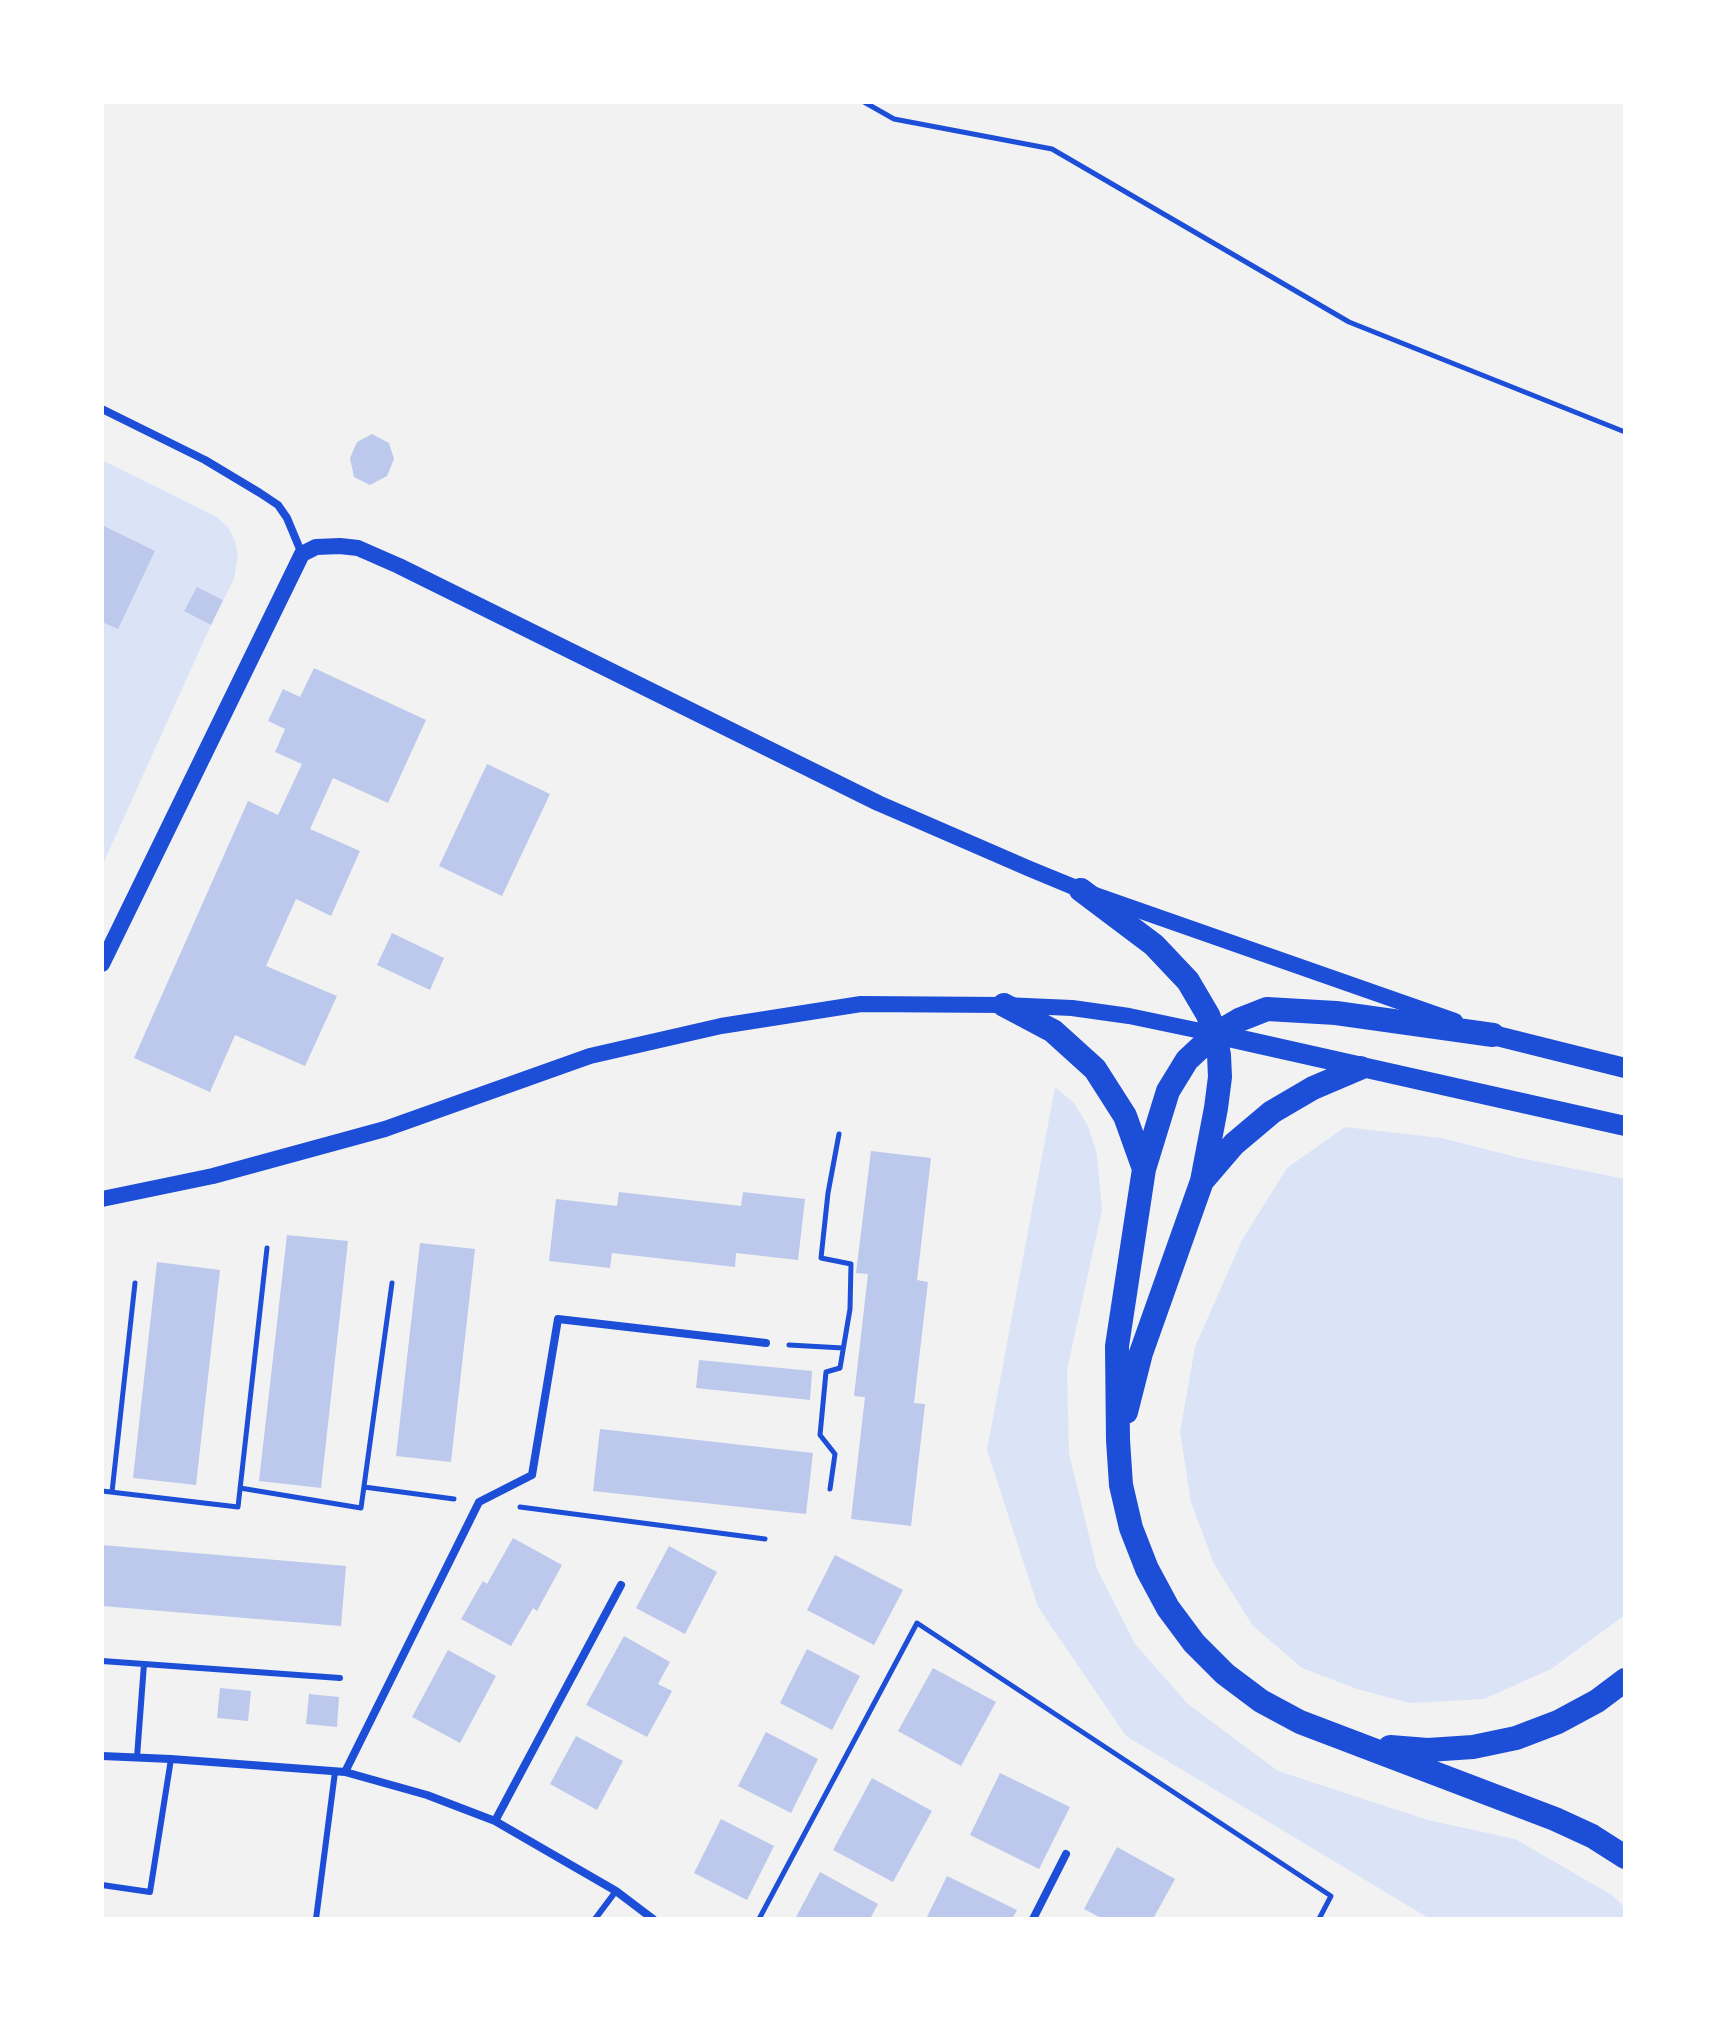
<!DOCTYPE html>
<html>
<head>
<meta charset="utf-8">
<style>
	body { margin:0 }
	#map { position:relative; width:1727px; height:2021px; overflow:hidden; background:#f2f2f2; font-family:"PT Serif",serif }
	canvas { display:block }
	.frame { position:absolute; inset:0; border:104px solid #fff; pointer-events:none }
</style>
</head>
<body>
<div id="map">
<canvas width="1727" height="2021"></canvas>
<div class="frame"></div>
</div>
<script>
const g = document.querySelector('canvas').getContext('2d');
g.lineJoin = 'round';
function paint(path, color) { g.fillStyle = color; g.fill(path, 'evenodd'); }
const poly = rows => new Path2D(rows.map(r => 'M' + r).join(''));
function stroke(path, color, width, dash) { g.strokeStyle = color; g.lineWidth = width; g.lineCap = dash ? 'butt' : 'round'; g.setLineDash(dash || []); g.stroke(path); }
paint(poly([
	[102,460,217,517,228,527,235,541,238,556,234,579,211,625,102,866],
	[1055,1087,1074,1103,1088,1126,1097,1154,1102,1210,1067,1370,1069,1453,1097,1569,1135,1644,1188,1704,1278,1771,1428,1820,1515,1839,1612,1895,1625,1908,1625,1919,1430,1919,1126,1736,1038,1607,987,1450],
	[1345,1127,1441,1138,1520,1158,1625,1179,1625,1615,1551,1669,1484,1699,1410,1703,1357,1689,1302,1668,1253,1626,1214,1564,1191,1502,1180,1432,1195,1347,1242,1240,1287,1168]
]), '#dbe4f7');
paint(poly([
	[372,434,389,443,394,459,387,476,370,485,354,477,350,458,357,442],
	[102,525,155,551,118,629,102,622],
	[197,587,223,600,211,625,184,611],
	[314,668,426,720,388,803,333,778,310,829,360,851,331,916,296,899,266,966,337,996,305,1066,235,1035,210,1092,134,1058,248,801,278,815,302,764,275,752,285,729,268,721,283,689,300,697],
	[487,764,550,794,502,896,439,866],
	[392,933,444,958,430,990,377,965],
	[871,1151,931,1158,917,1280,928,1282,914,1403,925,1404,911,1526,851,1519,865,1397,854,1396,868,1274,856,1273],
	[619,1192,741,1206,743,1192,805,1199,798,1260,736,1253,735,1267,612,1253,610,1268,549,1261,556,1199,617,1206],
	[287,1235,348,1241,321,1488,259,1481],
	[420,1243,475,1249,451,1462,396,1456],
	[157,1262,220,1270,196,1485,133,1478],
	[699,1360,812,1371,810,1400,696,1388],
	[600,1429,813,1453,806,1514,593,1491],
	[513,1538,562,1565,537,1611,533,1608,511,1646,461,1619,483,1581,487,1584],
	[102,1545,346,1566,341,1626,102,1606],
	[669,1546,717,1572,685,1634,636,1608],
	[835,1555,903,1590,874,1645,807,1610],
	[624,1636,670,1662,658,1684,672,1691,647,1737,586,1705],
	[807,1649,860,1676,832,1730,780,1703],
	[448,1650,496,1676,460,1743,412,1717],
	[933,1668,996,1702,961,1766,898,1731],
	[220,1688,251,1691,248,1721,217,1718],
	[309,1694,339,1697,337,1727,306,1724],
	[766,1732,818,1759,791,1813,738,1786],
	[576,1736,623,1761,597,1810,550,1784],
	[1000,1773,1070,1807,1039,1869,970,1835],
	[872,1778,932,1811,893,1882,833,1850],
	[721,1819,774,1846,747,1900,694,1873],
	[1117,1847,1175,1879,1153,1919,1103,1919,1084,1909],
	[820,1872,878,1904,870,1919,795,1919],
	[947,1876,1017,1910,1012,1919,926,1919]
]), '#bdc9ec');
stroke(poly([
	[864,102,894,119,1052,149,1349,322,1625,432],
	[789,1345,843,1348],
	[364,1487,454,1499],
	[240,1488,361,1508,392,1283],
	[830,1489,835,1454,820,1435,826,1372,840,1368,850,1309,851,1264,821,1258,828,1193,839,1134],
	[102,1491,238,1507,267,1248],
	[112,1492,135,1283],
	[520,1507,765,1539],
	[759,1919,917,1623,1331,1896,1319,1919]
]), '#1d4ed8', 5);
stroke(poly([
	[102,1661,144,1664],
	[137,1757,144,1664,340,1678],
	[102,1885,150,1892,171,1759],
	[316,1919,335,1772],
	[595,1919,616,1891]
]), '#1d4ed8', 6);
stroke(poly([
	[102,409,205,460,260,493,278,505,287,518,302,554],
	[102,1756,171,1759,345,1772,427,1795,495,1821,616,1891,653,1919],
	[345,1772,479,1502,532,1475,558,1319,766,1343],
	[495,1821,621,1585],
	[1033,1919,1066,1854]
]), '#1d4ed8', 8);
stroke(poly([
	[102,964,302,554,316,547,340,546,358,548,399,566,878,803,1030,869,1081,890,1455,1021],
	[102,1199,213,1176,385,1129,590,1056,721,1026,861,1004,1004,1005,1072,1008,1129,1016,1215,1034]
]), '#1d4ed8', 16);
stroke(poly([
	[1215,1034,1625,1126],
	[1493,1035,1625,1068]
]), '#1d4ed8', 20);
stroke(poly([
	[1081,890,1154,945,1188,981,1208,1015,1215,1034,1219,1055,1220,1077,1216,1108,1202,1181,1141,1353,1126,1412],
	[1004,1005,1053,1031,1095,1069,1125,1116,1144,1169],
	[1493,1035,1336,1013,1267,1009,1239,1020,1215,1034,1187,1060,1168,1091,1144,1169,1117,1346,1118,1440,1121,1485,1131,1528,1147,1569,1168,1608,1194,1643,1225,1674,1261,1701,1300,1722,1555,1819,1592,1836,1625,1857],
	[1204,1179,1234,1144,1272,1112,1313,1088,1360,1068],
	[1390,1747,1428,1750,1473,1747,1516,1738,1558,1722,1597,1701,1625,1680]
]), '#1d4ed8', 24);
</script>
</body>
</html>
